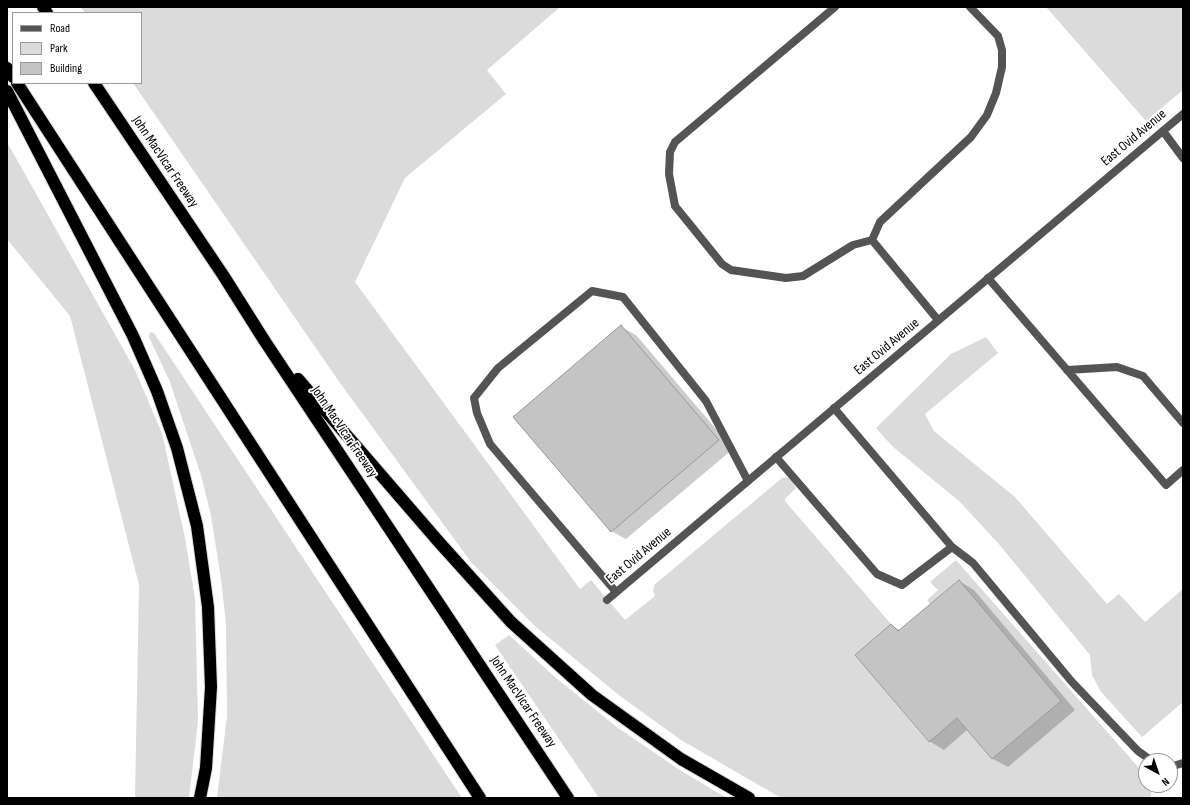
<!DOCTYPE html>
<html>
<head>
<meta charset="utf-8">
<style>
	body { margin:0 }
	#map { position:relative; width:1190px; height:805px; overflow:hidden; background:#fff; font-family:"Sofia Sans Condensed",sans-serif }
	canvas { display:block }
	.frame { position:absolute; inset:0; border:8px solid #000; pointer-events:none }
	.legend { position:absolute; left:12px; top:12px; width:130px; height:72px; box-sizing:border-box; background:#fff; border:1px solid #999; margin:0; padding:5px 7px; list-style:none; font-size:12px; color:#000 }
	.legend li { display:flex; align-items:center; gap:8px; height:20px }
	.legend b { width:20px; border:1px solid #999 }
	.north { position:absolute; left:1138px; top:753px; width:40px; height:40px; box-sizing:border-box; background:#fff; border:1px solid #999; border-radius:50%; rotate:140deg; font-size:11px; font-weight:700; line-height:16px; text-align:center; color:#000 }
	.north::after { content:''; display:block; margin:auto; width:14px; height:18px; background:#000; clip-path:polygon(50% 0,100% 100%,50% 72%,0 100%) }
</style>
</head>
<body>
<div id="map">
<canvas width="1190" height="805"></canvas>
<div class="frame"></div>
<ul class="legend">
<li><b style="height:5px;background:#545454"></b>Road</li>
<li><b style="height:11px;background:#dbdbdb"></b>Park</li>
<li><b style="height:11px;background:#c4c4c4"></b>Building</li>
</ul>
<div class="north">N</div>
</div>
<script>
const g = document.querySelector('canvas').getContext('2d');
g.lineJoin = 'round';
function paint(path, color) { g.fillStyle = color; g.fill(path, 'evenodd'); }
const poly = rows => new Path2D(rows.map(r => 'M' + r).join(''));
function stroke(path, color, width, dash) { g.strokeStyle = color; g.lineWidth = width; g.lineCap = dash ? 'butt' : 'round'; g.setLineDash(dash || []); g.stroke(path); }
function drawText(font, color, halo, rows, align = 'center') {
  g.font = font + ' "Sofia Sans Condensed",sans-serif'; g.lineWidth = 3.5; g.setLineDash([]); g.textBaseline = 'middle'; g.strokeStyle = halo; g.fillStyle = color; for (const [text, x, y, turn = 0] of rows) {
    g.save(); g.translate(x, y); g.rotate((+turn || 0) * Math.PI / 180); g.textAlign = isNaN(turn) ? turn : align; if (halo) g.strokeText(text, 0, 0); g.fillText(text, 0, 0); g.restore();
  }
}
paint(poly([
	[81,7,560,7,487,70,506,94,405,178,355,282,580,589,591,580,625,620,655,596,653,591,654,585,782,478,790,477,796,488,784,500,891,624,855,655,928,742,957,718,992,759,1061,701,959,580,930,604,927,600,938,590,930,582,956,560,1146,776,1146,785,1152,785,1151,798,781,798,681,740,620,696,536,627,471,562,340,383,133,83,141,83,141,13,85,13],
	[1046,7,1183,7,1183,90,1146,121],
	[7,142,135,370,162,433,185,538,195,599,198,721,189,798,135,798,139,585,70,316,7,239],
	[150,332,154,333,462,798,217,798,227,716,226,624,221,579,211,516,201,475,170,382,149,337],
	[986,337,998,353,925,414,934,431,1015,497,1107,604,1119,594,1145,622,1183,589,1183,702,1142,737,1101,692,1092,675,1090,655,998,543,960,502,892,446,876,428,951,354],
	[509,635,556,678,618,728,683,772,727,798,599,798,495,645]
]), '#dbdbdb');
paint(poly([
	[621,327,636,335,733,449,626,539,611,531],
	[959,581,974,590,1075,710,1008,767,993,759,968,729,944,750,929,741,891,625,900,630]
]), '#0003');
const building = poly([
	[621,325,719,440,611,532,513,417,621,325],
	[959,580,1061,701,992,759,957,718,929,742,855,655,891,624,898,631,959,580]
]);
paint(building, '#c4c4c4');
stroke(building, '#989898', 1);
const motorway = poly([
	[43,7,47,13],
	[7,68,13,77],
	[17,83,480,798],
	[94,83,223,275,264,340,568,798],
	[7,91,133,336,157,391,177,448,197,526,208,607,211,687,206,768,200,798],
	[298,379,438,541,511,622,592,695,681,759,749,798]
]);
stroke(motorway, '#dbdbdb', 14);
stroke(poly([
	[835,7,675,142,670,152,669,174,675,206,722,264,731,270,786,278,803,276,853,245,872,240],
	[1163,131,1183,158],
	[872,240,880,222,971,137,987,115,996,93,1002,67,1002,50,998,36,970,7],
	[872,240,938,320],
	[988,278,1166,485,1183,470],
	[1067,370,1117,367,1143,376,1183,423],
	[776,457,877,574,902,585,952,547,834,408],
	[952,547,973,563,1072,682,1138,751,1152,761],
	[616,592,490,444,477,413,474,398,498,368,592,291,623,297,706,401,748,481],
	[1170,767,1183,763]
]), '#545454', 8);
stroke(poly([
	[607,600,1183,114]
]), '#545454', 8);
stroke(motorway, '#000', 12);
drawText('14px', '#000', '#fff', [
	["East Ovid Avenue",1134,138,-40],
	["John MacVicar Freeway",165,162,56],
	["East Ovid Avenue",887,347,-40],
	["John MacVicar Freeway",344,432,56],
	["East Ovid Avenue",639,556,-40],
	["John MacVicar Freeway",523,702,56]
]);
</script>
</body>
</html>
